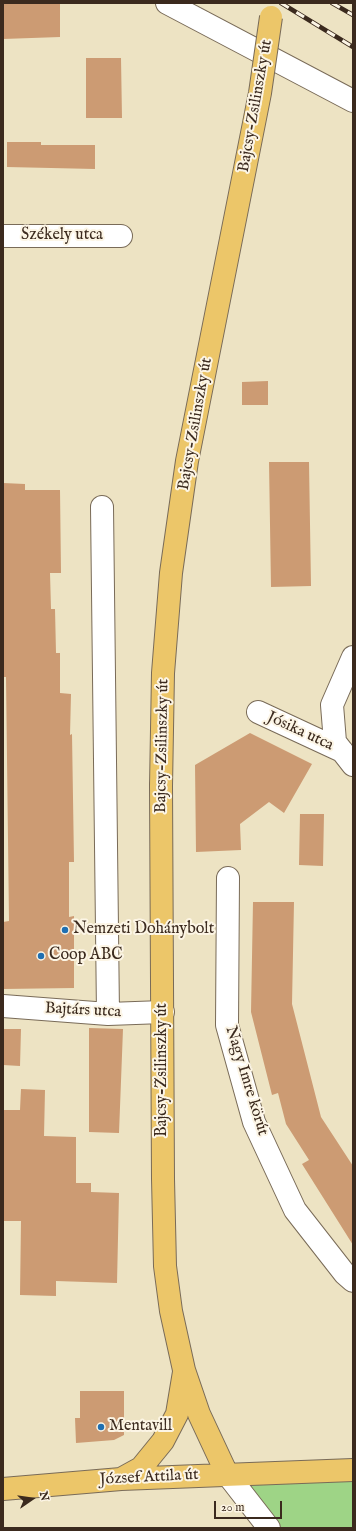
<!DOCTYPE html>
<html>
<head>
<meta charset="utf-8">
<style>
	body { margin:0 }
	#map { position:relative; width:356px; height:1531px; overflow:hidden; background:#ede3c3; font-family:"IM FELL English",serif }
	canvas { display:block }
	.frame { position:absolute; inset:0; border:4px solid #3b2a1e; pointer-events:none }
	.north { position:absolute; left:12px; top:1479px; width:40px; height:40px; -webkit-text-stroke:3px #fcf5e5; paint-order:stroke; rotate:77deg; font-size:11px; font-weight:700; line-height:16px; text-align:center; color:#3b2a1e }
	.north::after { content:''; display:block; margin:auto; width:14px; height:18px; background:#3b2a1e; clip-path:polygon(50% 0,100% 100%,50% 72%,0 100%) }
	.scale { position:absolute; left:214px; top:1501px; width:68px; height:18px; box-sizing:border-box; border:2px solid #3b2a1e; border-top:0; padding-left:5px; font-size:12px; line-height:14px; white-space:nowrap; color:#3b2a1e; -webkit-text-stroke:3px #fcf5e5; paint-order:stroke }
</style>
</head>
<body>
<div id="map">
<canvas width="356" height="1531"></canvas>
<div class="frame"></div>
<div class="north">N</div>
<div class="scale">20 m</div>
</div>
<script>
const g = document.querySelector('canvas').getContext('2d');
g.lineJoin = 'round';
function paint(path, color) { g.fillStyle = color; g.fill(path, 'evenodd'); }
const poly = rows => new Path2D(rows.map(r => 'M' + r).join(''));
function stroke(path, color, width, dash) { g.strokeStyle = color; g.lineWidth = width; g.lineCap = dash ? 'butt' : 'round'; g.setLineDash(dash || []); g.stroke(path); }
function drawText(font, color, halo, rows, align = 'center') {
  g.font = font + ' "IM FELL English",serif'; g.lineWidth = 4; g.setLineDash([]); g.textBaseline = 'middle'; g.strokeStyle = halo; g.fillStyle = color; for (const [text, x, y, turn = 0] of rows) {
    g.save(); g.translate(x, y); g.rotate((+turn || 0) * Math.PI / 180); g.textAlign = isNaN(turn) ? turn : align; if (halo) g.strokeText(text, 0, 0); g.fillText(text, 0, 0); g.restore();
  }
}
paint(poly([
	[353,1470,353,1528,269,1528,227,1474]
]), '#9ed486');
paint(poly([
	[3,3,60,3,60,37,3,39],
	[86,58,121,58,122,118,86,118],
	[7,142,41,142,41,145,95,145,95,169,7,167],
	[268,381,268,405,242,405,242,382],
	[269,462,309,462,311,586,271,587],
	[3,483,25,484,25,490,60,490,61,573,50,573,51,609,55,609,56,653,60,653,60,693,71,694,70,735,72,734,74,862,69,862,69,917,74,916,74,988,3,989,3,922,9,921,6,677,3,677],
	[250,733,312,764,284,813,269,802,240,824,241,850,196,852,195,765],
	[300,814,324,814,323,866,299,865],
	[253,902,294,902,292,1004,321,1117,353,1166,353,1245,302,1164,309,1160,286,1124,278,1093,272,1095,251,1012],
	[89,1028,123,1029,119,1133,89,1132],
	[3,1029,21,1029,20,1066,3,1065],
	[21,1089,45,1090,44,1136,76,1137,76,1183,91,1183,91,1192,119,1193,117,1283,56,1281,56,1296,20,1295,21,1221,3,1221,3,1110,20,1110],
	[80,1391,124,1391,124,1435,114,1440,76,1443,75,1418,80,1418]
]), '#cc9b73');
const minor = poly([
	[167,3,353,101],
	[3,236,121,236],
	[102,507,108,1014],
	[353,657,332,705,335,742,353,765],
	[258,712,342,751],
	[228,878,227,1025,254,1122,295,1210,345,1274,353,1281],
	[3,1006,108,1014,163,1012]
]);
const tertiary = poly([
	[227,1474,269,1528]
]);
const primary = poly([
	[161,786,163,1179,165,1266,171,1311,184,1370,199,1414,227,1474],
	[121,1479,141,1468,163,1441,177,1414,184,1372],
	[3,1489,121,1479,353,1470]
]);
stroke(minor, '#796b58', 24);
stroke(tertiary, '#796b58', 24);
stroke(primary, '#796b58', 24);
stroke(minor, '#fff', 22);
stroke(tertiary, '#fff', 22);
stroke(primary, '#ecc669', 22);
const rail = poly([
	[281,3,353,47],
	[332,3,353,15]
]);
stroke(rail, '#3b2a1e', 4.5);
stroke(rail, '#fcf5e5', 3, [9]);
const primaryBridge = poly([
	[161,786,163,673,171,573,187,461,260,93,271,17]
]);
stroke(primaryBridge, '#796b58', 24, []);
stroke(primaryBridge, '#ecc669', 22);
for (const [x, y, r, color] of [
	[65,930,4,"#1f6fb2"],
	[41,956,4,"#1f6fb2"],
	[101,1427,4,"#1f6fb2"]
]) { const dot = new Path2D(); dot.arc(x, y, r, 0, 2 * Math.PI); g.fillStyle = color; g.fill(dot); stroke(dot, '#fcf5e5', 1.5); }
drawText('16px', '#3b2a1e', '#fcf5e5', [
	["Bajcsy-Zsilinszky út",256,106,-80],
	["Székely utca",62,236],
	["Bajcsy-Zsilinszky út",196,424,-80],
	["Jósika utca",300,732,25],
	["Bajcsy-Zsilinszky út",163,746,-89],
	["Bajtárs utca",83,1011,3],
	["Bajcsy-Zsilinszky út",163,1070,-90],
	["Nagy Imre körút",246,1081,73],
	["József Attila út",149,1478,-3]
]);
drawText('16px', '#3b2a1e', '#fcf5e5', [
	["Nemzeti Dohánybolt",73,930],
	["Coop ABC",49,956],
	["Mentavill",109,1427]
], 'left');
</script>
</body>
</html>
